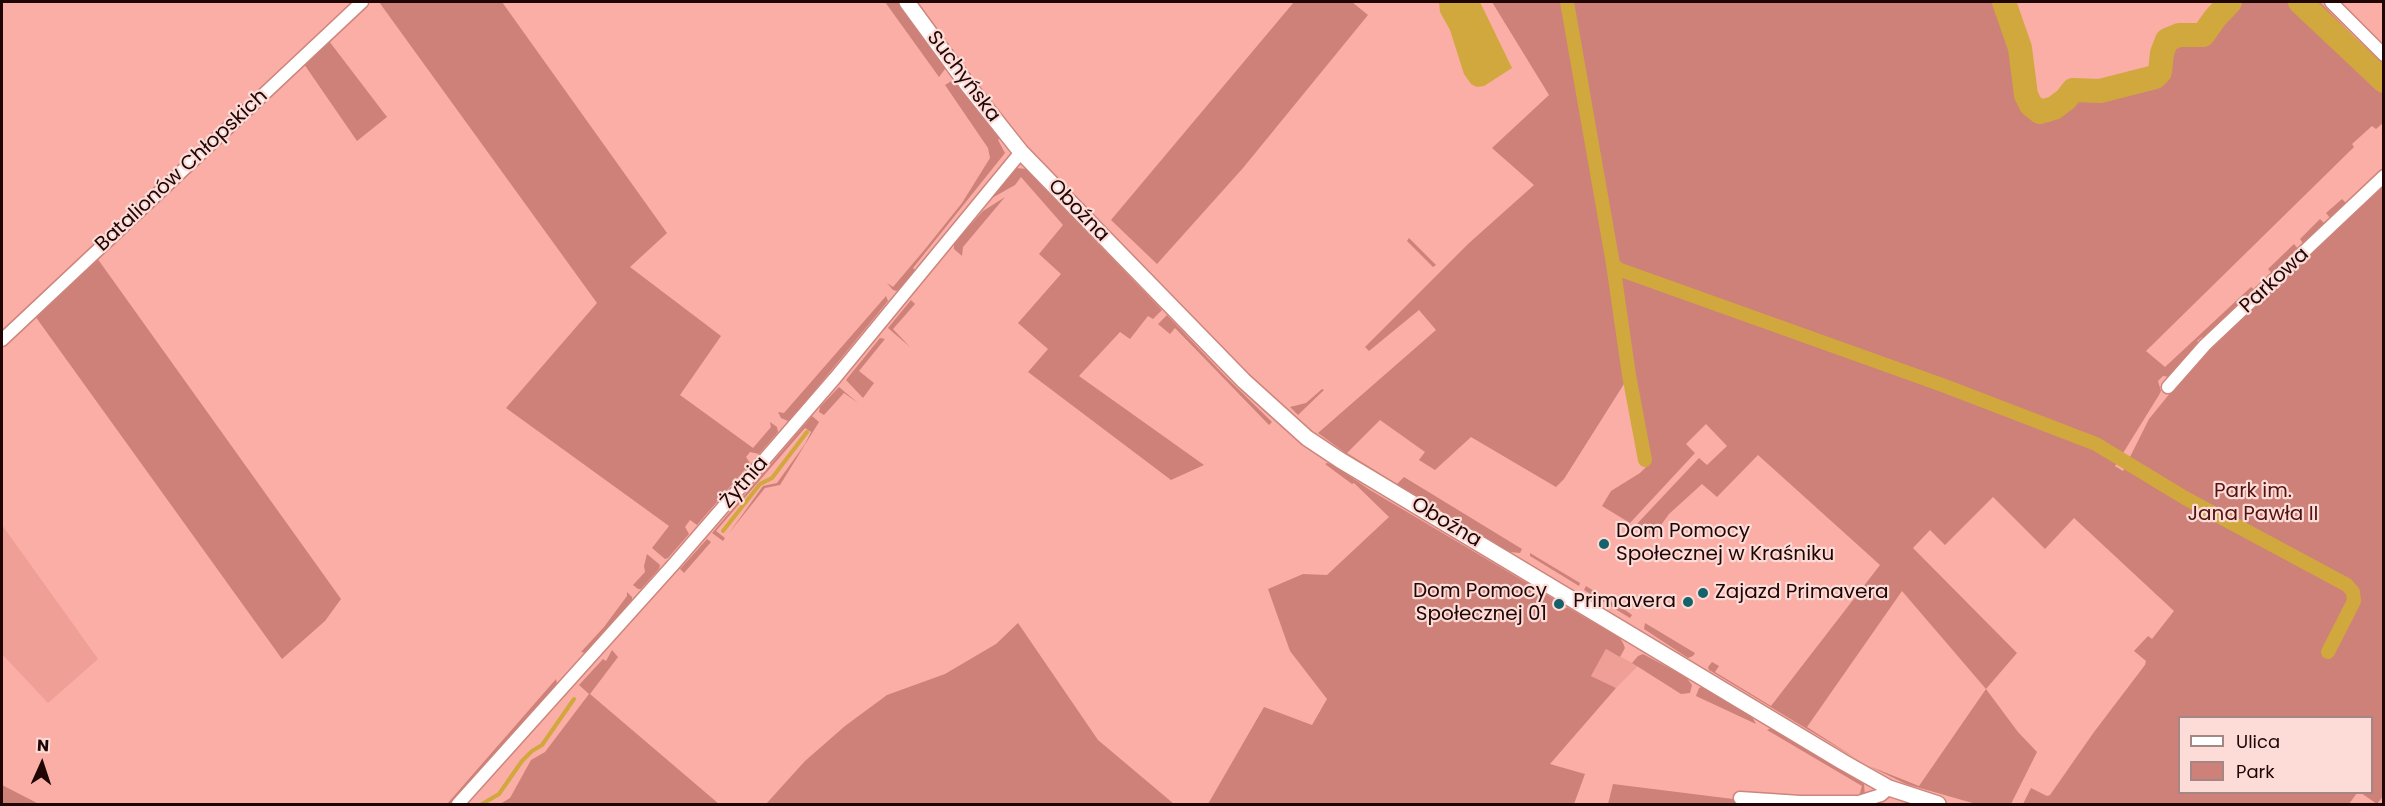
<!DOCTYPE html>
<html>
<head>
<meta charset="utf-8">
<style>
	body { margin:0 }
	#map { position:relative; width:2385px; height:806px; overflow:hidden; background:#faaea5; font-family:Poppins,sans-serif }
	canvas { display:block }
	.frame { position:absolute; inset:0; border:3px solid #1f0605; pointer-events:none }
	.legend { position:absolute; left:2178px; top:716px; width:195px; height:78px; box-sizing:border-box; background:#fddcd8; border:2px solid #a48684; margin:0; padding:8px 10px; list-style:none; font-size:18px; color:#1f0605 }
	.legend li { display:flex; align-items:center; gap:12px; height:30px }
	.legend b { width:30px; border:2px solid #a48684 }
	.north { position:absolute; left:12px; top:734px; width:60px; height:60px; -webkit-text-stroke:4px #fddcd8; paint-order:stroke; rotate:3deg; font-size:16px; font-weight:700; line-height:24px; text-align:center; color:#1f0605 }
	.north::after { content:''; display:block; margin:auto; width:21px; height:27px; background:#1f0605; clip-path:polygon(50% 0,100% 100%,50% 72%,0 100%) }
</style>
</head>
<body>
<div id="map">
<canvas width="2385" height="806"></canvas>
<div class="frame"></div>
<ul class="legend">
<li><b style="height:8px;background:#fff"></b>Ulica</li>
<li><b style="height:16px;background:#cd8178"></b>Park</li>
</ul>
<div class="north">N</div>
</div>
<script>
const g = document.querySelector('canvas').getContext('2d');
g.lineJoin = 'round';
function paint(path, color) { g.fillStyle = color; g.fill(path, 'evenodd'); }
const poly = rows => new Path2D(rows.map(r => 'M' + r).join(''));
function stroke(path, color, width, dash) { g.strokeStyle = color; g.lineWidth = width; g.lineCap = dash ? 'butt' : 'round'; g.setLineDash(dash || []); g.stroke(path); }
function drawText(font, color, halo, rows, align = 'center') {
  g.font = font + ' Poppins,sans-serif'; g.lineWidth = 4.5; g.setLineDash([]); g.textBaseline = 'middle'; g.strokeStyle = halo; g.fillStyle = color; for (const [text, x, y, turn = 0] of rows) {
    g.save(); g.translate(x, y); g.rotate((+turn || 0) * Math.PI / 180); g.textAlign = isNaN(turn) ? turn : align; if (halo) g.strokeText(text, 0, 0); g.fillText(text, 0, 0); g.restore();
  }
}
paint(poly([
	[2,525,98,659,48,703,2,654],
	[1606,649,1638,666,1616,688,1591,676]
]), '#ef9f95');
paint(poly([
	[379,2,502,2,667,233,630,267,721,336,680,395,753,448,771,427,770,422,777,427,778,432,759,454,750,452,746,457,750,463,748,466,697,525,690,520,685,527,689,534,668,558,665,559,652,548,669,526,506,408,597,303],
	[885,2,899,2,945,66,945,69,939,77],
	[1294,2,1352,2,1368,15,1243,168,1157,264,1111,220],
	[1492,2,2007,2,2020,48,2026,95,2031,105,2040,112,2054,108,2066,99,2073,90,2100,91,2155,77,2160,72,2162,53,2167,40,2179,35,2203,35,2215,18,2230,2,2320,2,2383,66,2383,123,2376,129,2372,126,2352,144,2354,147,2146,351,2165,367,2251,287,2256,291,2205,340,2202,337,2197,341,2200,344,2170,377,2163,376,2158,381,2161,391,2159,395,2115,466,2123,471,2149,419,2206,349,2383,181,2384,795,2377,804,2361,793,2372,792,2372,718,2180,718,2180,792,2357,793,2349,804,2023,804,2031,788,2047,796,2050,795,2094,732,2145,665,2146,661,2134,651,2148,636,2152,639,2174,611,2074,518,2045,549,1993,497,1945,545,1930,530,1913,548,2017,653,1986,689,2018,732,2037,752,2011,804,1976,804,1906,784,1869,766,1919,786,1986,689,1902,591,1807,727,1857,759,1709,670,1708,667,1712,662,1719,666,1715,672,1771,706,1880,565,1758,455,1717,497,1702,484,1669,514,1653,536,1635,526,1699,458,1707,465,1727,446,1706,424,1686,444,1695,453,1630,523,1602,506,1611,491,1640,473,1646,467,1629,376,1564,479,1556,487,1471,437,1435,470,1419,460,1425,452,1380,420,1347,453,1397,484,1404,477,1522,549,1520,553,1510,552,1397,485,1347,454,1318,433,1436,330,1419,310,1369,351,1365,347,1468,244,1534,185,1492,148,1549,95],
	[329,41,387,117,357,141,304,64],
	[953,80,957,81,1000,138,998,140,1005,153,913,268,916,271,897,291,893,290,887,283,893,287,926,248,962,203,990,158,988,148,945,85],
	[1017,168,1026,169,1162,310,1153,319,1148,316,1130,339,1120,332,1079,376,1204,465,1171,480,1028,372,1048,349,1018,323,1061,274,1039,254,1063,225,1021,177,1015,185,992,198,1011,173],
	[1005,197,963,247,962,256,954,249,954,243,983,211],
	[2342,199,2347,204,2331,219,2326,213],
	[2320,219,2325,224,2304,245,2300,239],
	[1409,238,1436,265,1433,267,1407,241],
	[2294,244,2299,250,2273,275,2268,269],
	[97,258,341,599,325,621,282,659,35,316],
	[886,296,888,301,806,401,788,421,781,418,778,412,784,413],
	[911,300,915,304,893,329,910,347,888,328],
	[1167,315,1226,377,1272,422,1269,425,1175,328,1170,334,1158,324],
	[880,338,885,339,859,371,874,383,863,398,846,380],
	[839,387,858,403,844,393,824,415,819,412,820,407],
	[1322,389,1324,390,1298,415,1290,407,1306,403],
	[812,416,819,422,780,485,765,488,729,533,763,486,777,483,805,444,811,432,805,428,716,531,725,538,723,541,712,533],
	[1327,463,1332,464,1370,490,1554,599,1552,603,1563,610,1567,607,1620,638,1623,643,1625,648,1620,657,1606,649,1591,676,1616,688,1550,764,1585,774,1574,804,1208,804,1264,707,1312,725,1327,699,1290,651,1268,589,1303,574,1327,575,1389,517,1354,483,1352,484,1325,464],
	[707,539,711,542,684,573,680,569],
	[1530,553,1580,583,1579,586,1530,556],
	[647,554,660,565,659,569,641,589,638,589,633,585,645,572,644,566],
	[1586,586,1628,612,1632,615,1630,618,1584,590],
	[627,592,632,597,632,600,586,653,581,652,604,627,627,596],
	[1018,623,1098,740,1174,804,766,804,805,761,845,726,887,695,945,674,996,644],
	[1645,623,1695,653,1693,656,1688,658,1644,629],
	[612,650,618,657,590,694,719,804,500,804,510,798,531,760,545,752,589,694,579,685,603,659,606,661],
	[1643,654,1686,677,1692,685,1690,693,1681,694,1632,663,1638,656],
	[556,679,557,684,532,716,451,804,447,804],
	[1702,687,1751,715,1756,724,1696,696,1699,688],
	[1771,728,1864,784,1865,796,1858,800,1862,786,1767,730],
	[1613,784,1741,800,1741,804,1608,804],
	[2,785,39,804,2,804]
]), '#cd8178');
paint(poly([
	[1439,2,1480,2,1512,68,1484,86,1477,87,1471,84,1464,74,1450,30,1440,12]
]), '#d1a83e');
stroke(poly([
	[723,531,760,484,772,478,807,432],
	[482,804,499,794,522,761,532,751,542,745,574,699]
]), '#d1a83e', 4);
stroke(poly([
	[1567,2,1613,264,1618,269,1945,386,2096,444,2185,498,2347,585,2353,592,2354,601,2328,652],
	[1613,264,1629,375,1645,460]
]), '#d1a83e', 14);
stroke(poly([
	[2004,2,2020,48,2026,95,2031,105,2040,112,2054,108,2066,99,2073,90,2100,91,2155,77,2160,72,2162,53,2167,40,2179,35,2203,35,2215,18,2230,2],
	[2300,2,2384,81]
]), '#d1a83e', 24);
const minor = poly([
	[2331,2,2384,55],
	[2,340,362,2],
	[2168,387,2205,345,2384,176],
	[1740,798,1800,802,1859,802,1881,795,1889,788],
	[458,804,673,565,835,378,1021,152]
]);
const tertiary = poly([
	[907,2,967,84,1021,152,1244,381,1307,438,1340,460,1843,762,1889,788,1938,804]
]);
stroke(minor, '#cd857c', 15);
stroke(tertiary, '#cd857c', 18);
stroke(minor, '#fff', 12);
stroke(tertiary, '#fff', 15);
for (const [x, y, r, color] of [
	[1604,544,6,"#14626b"],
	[1703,593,6,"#14626b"],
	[1688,602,6,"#14626b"],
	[1559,604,6,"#14626b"]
]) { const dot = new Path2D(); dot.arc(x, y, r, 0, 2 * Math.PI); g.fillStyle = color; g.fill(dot); stroke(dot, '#fddcd8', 2); }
drawText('20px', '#1f0605', '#fddcd8', [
	["Suchyńska",963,77,53],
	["Batalionów Chłopskich",182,171,-43],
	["Oboźna",1078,211,46],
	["Parkowa",2275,281,-43],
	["Żytnia",745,483,-49],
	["Oboźna",1446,523,31]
]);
drawText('20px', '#53120f', '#fddcd8', [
	["Park im.",2253,492],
	["Jana Pawła II",2253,515]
]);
drawText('20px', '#1f0605', '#fddcd8', [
	["Dom Pomocy",1616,532],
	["Społecznej w Kraśniku",1616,555],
	["Dom Pomocy",1547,592,"right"],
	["Społecznej 01",1547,615,"right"],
	["Zajazd Primavera",1715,593],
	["Primavera",1676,602,"right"]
], 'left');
</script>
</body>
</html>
